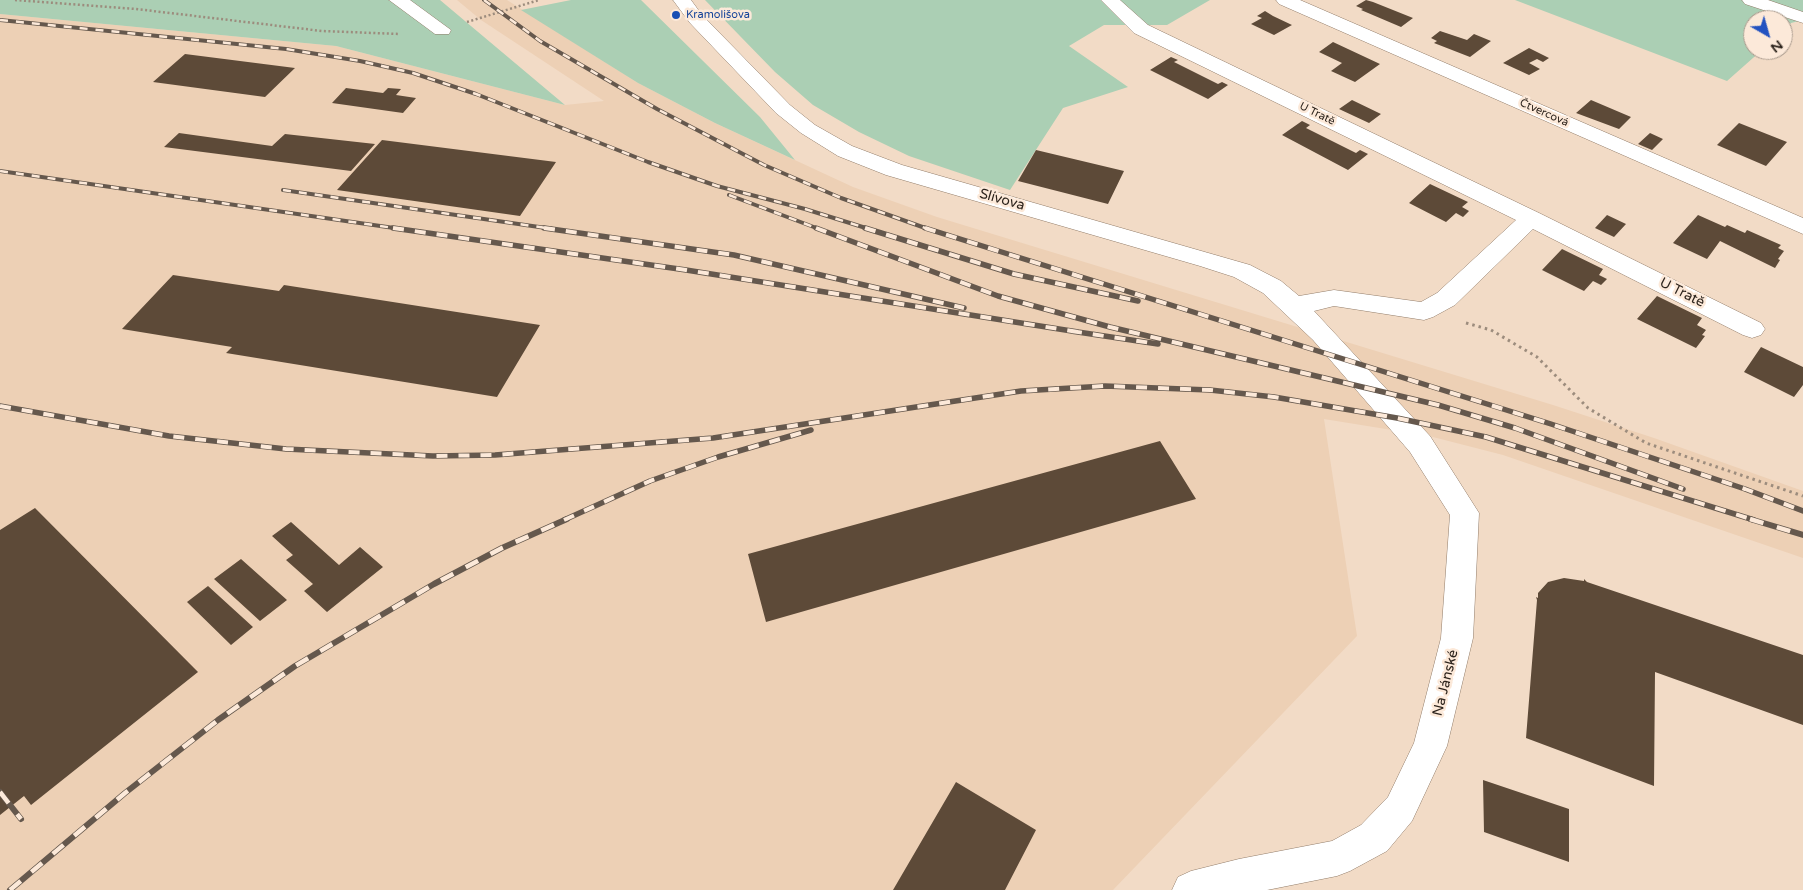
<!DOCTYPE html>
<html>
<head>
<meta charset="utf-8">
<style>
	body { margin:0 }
	#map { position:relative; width:1803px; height:890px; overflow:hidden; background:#f2dbc6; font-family:"Varela Round",sans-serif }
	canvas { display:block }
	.north { position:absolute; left:1743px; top:10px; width:50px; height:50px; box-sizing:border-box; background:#fce9d9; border:1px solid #a99a8d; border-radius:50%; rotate:142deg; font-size:14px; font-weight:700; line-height:20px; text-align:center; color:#2c231c }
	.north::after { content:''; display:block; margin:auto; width:18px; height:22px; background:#2352c0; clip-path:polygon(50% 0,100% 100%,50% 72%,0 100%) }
</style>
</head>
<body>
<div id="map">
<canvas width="1803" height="890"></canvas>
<div class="north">N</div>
</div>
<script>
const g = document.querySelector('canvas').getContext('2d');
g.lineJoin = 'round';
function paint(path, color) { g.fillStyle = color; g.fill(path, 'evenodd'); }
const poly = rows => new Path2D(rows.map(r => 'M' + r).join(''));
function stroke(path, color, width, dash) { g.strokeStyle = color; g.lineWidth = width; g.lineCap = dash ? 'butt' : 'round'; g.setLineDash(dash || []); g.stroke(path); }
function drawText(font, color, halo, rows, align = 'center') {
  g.font = font + ' "Varela Round",sans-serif'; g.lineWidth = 5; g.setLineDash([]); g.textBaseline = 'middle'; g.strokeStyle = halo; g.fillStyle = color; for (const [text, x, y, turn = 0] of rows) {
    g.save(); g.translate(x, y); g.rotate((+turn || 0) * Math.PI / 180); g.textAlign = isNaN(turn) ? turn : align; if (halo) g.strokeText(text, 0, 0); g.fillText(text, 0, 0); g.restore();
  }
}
paint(poly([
	[457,0,507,0,638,83,715,123,853,187,937,217,1553,405,1654,438,1803,491,1803,558,1503,455,1429,436,1324,419,1357,636,1113,890,0,890,0,14,336,46,565,105,604,101,481,20]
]), '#edd0b5');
paint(poly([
	[0,0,440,0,565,105,336,46,0,14],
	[571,0,641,0,760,117,795,160,715,123,638,83,521,10],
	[705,0,1210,0,1167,25,1104,25,1069,46,1128,87,1063,108,1010,190,909,156,859,132,813,105,775,72],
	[1515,0,1803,0,1803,20,1791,23,1783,31,1783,20,1753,20,1753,50,1762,50,1727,81]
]), '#abcfb4');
paint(poly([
	[1366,0,1373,2,1413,18,1401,27,1361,10,1363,9,1356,6],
	[1265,11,1273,16,1292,25,1274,35,1251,24,1262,18,1257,16],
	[1440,31,1467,40,1474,34,1491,41,1470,57,1434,43,1437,41,1431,38],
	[1333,42,1380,64,1355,82,1331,71,1342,63,1319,52],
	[1529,48,1549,58,1543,62,1537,59,1529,63,1540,69,1529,75,1503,63],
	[185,54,295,68,265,97,153,82],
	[1171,57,1178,60,1174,62,1218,84,1222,82,1228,85,1208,99,1150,70],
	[346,88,383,93,388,88,401,89,396,95,416,98,403,113,332,103],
	[1352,100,1381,114,1369,123,1339,109],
	[1591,100,1631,117,1619,129,1576,113],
	[1302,121,1310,125,1306,128,1356,153,1360,150,1368,154,1348,170,1282,135],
	[1739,123,1787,142,1766,166,1717,145],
	[179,133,272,146,285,134,375,144,351,171,164,147],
	[1650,133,1663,139,1652,150,1638,144],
	[382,140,556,162,520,216,337,190],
	[1036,150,1124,171,1108,204,1018,181],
	[1430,184,1468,202,1462,207,1469,211,1463,217,1456,213,1446,222,1409,203],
	[1607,215,1626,224,1614,237,1595,228],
	[1698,215,1725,227,1727,225,1745,233,1747,230,1781,245,1778,248,1784,251,1778,259,1780,260,1775,268,1720,241,1707,259,1673,243],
	[1562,249,1603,269,1599,275,1607,279,1601,285,1593,281,1584,291,1542,270],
	[173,275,279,291,284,285,540,325,497,397,226,353,232,347,122,329],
	[1657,296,1702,318,1697,325,1706,330,1702,335,1705,336,1696,348,1637,319],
	[1761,347,1803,367,1803,385,1794,397,1744,372],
	[1160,441,1196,499,766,622,748,554],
	[35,508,198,672,31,805,24,796,0,815,0,530],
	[291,522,339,565,360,547,383,567,327,612,304,591,313,584,286,560,293,555,272,536],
	[241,559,287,600,260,621,214,579],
	[1564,578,1584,581,1584,579,1587,582,1803,655,1803,725,1655,672,1654,786,1526,738,1537,600,1536,597,1538,598,1538,593,1548,582],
	[208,586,253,627,231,645,187,602],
	[1483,780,1569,809,1569,862,1484,832],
	[956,782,1036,830,1005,890,893,890]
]), '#5d4a38');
const street = poly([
	[389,0,410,0,451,30,449,34,435,34,389,0],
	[673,0,691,0,702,15,790,105,815,125,852,146,902,165,1250,265,1281,281,1299,296,1334,290,1421,302,1437,293,1516,220,1134,33,1101,0,1120,0,1148,25,1539,213,1761,323,1765,329,1761,335,1752,338,1743,335,1533,229,1455,305,1433,317,1424,320,1334,306,1314,311,1430,436,1479,513,1473,638,1447,746,1412,821,1387,851,1350,871,1337,876,1267,890,1172,890,1178,877,1191,871,1239,859,1332,841,1361,825,1388,797,1414,743,1441,638,1450,515,1410,452,1313,340,1263,293,1234,277,1200,266,886,175,838,156,801,133,776,113,690,23,673,0],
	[1276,0,1300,0,1803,218,1803,234,1279,4,1276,0],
	[1742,0,1768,0,1803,12,1803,23,1745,4,1742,0]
]);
stroke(street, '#927d6a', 1);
stroke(poly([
	[15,0,136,9,322,31,400,34],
	[467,22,539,0]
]), '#9c8c7d', 2.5, [2, 2.5]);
stroke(poly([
	[1466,323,1491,330,1537,357,1588,408,1646,443,1803,496]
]), '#9c8c7d', 3, [2.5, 4]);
paint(street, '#fff');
const railFar2 = poly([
	[484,0,540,41,657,109,764,165,841,198,928,229],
	[0,20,286,49,360,61,413,73,476,94,648,162,717,186,805,209,869,229],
	[0,171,401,229],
	[283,190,553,229],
	[729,195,819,229]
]);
const railFar1 = poly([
	[393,228,686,270,1078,332],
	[544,228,734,255,964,308],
	[816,228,998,296,1110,327,1438,405,1515,428,1683,489],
	[865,228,1014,274,1138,301],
	[925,228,1551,424,1745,489,1803,511],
	[1071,331,1158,344],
	[0,406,169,436,286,449,433,456,495,455,713,438,1021,391,1105,386,1210,390,1274,397,1397,418,1486,437,1754,520],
	[564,520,650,481,718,457,811,430]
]);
const rail = poly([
	[1750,519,1803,535],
	[0,792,21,819],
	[10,890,125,793,218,720,295,666,434,584,502,548,567,519]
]);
stroke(railFar2, '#65584d', 4);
stroke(railFar1, '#65584d', 5.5);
stroke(rail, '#65584d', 6);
stroke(railFar2, '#fce9d9', 2.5, [8]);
stroke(railFar1, '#fce9d9', 4, [11]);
stroke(rail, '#fce9d9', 4.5, [14]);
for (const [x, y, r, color] of [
	[676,15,5,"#1a4fb4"]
]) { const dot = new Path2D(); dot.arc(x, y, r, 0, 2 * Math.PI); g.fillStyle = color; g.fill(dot); stroke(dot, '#fce9d9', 2); }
drawText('11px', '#164399', '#fce9d9', [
	["Kramolišova",686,15]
], 'left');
drawText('11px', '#2c231c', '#fce9d9', [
	["Čtvercová",1544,113,24],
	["U Tratě",1317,114,26]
]);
drawText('14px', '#2c231c', '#fce9d9', [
	["Slívova",1002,200,16],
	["U Tratě",1682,293,27],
	["Na Jánské",1446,683,-76]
]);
</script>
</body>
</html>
